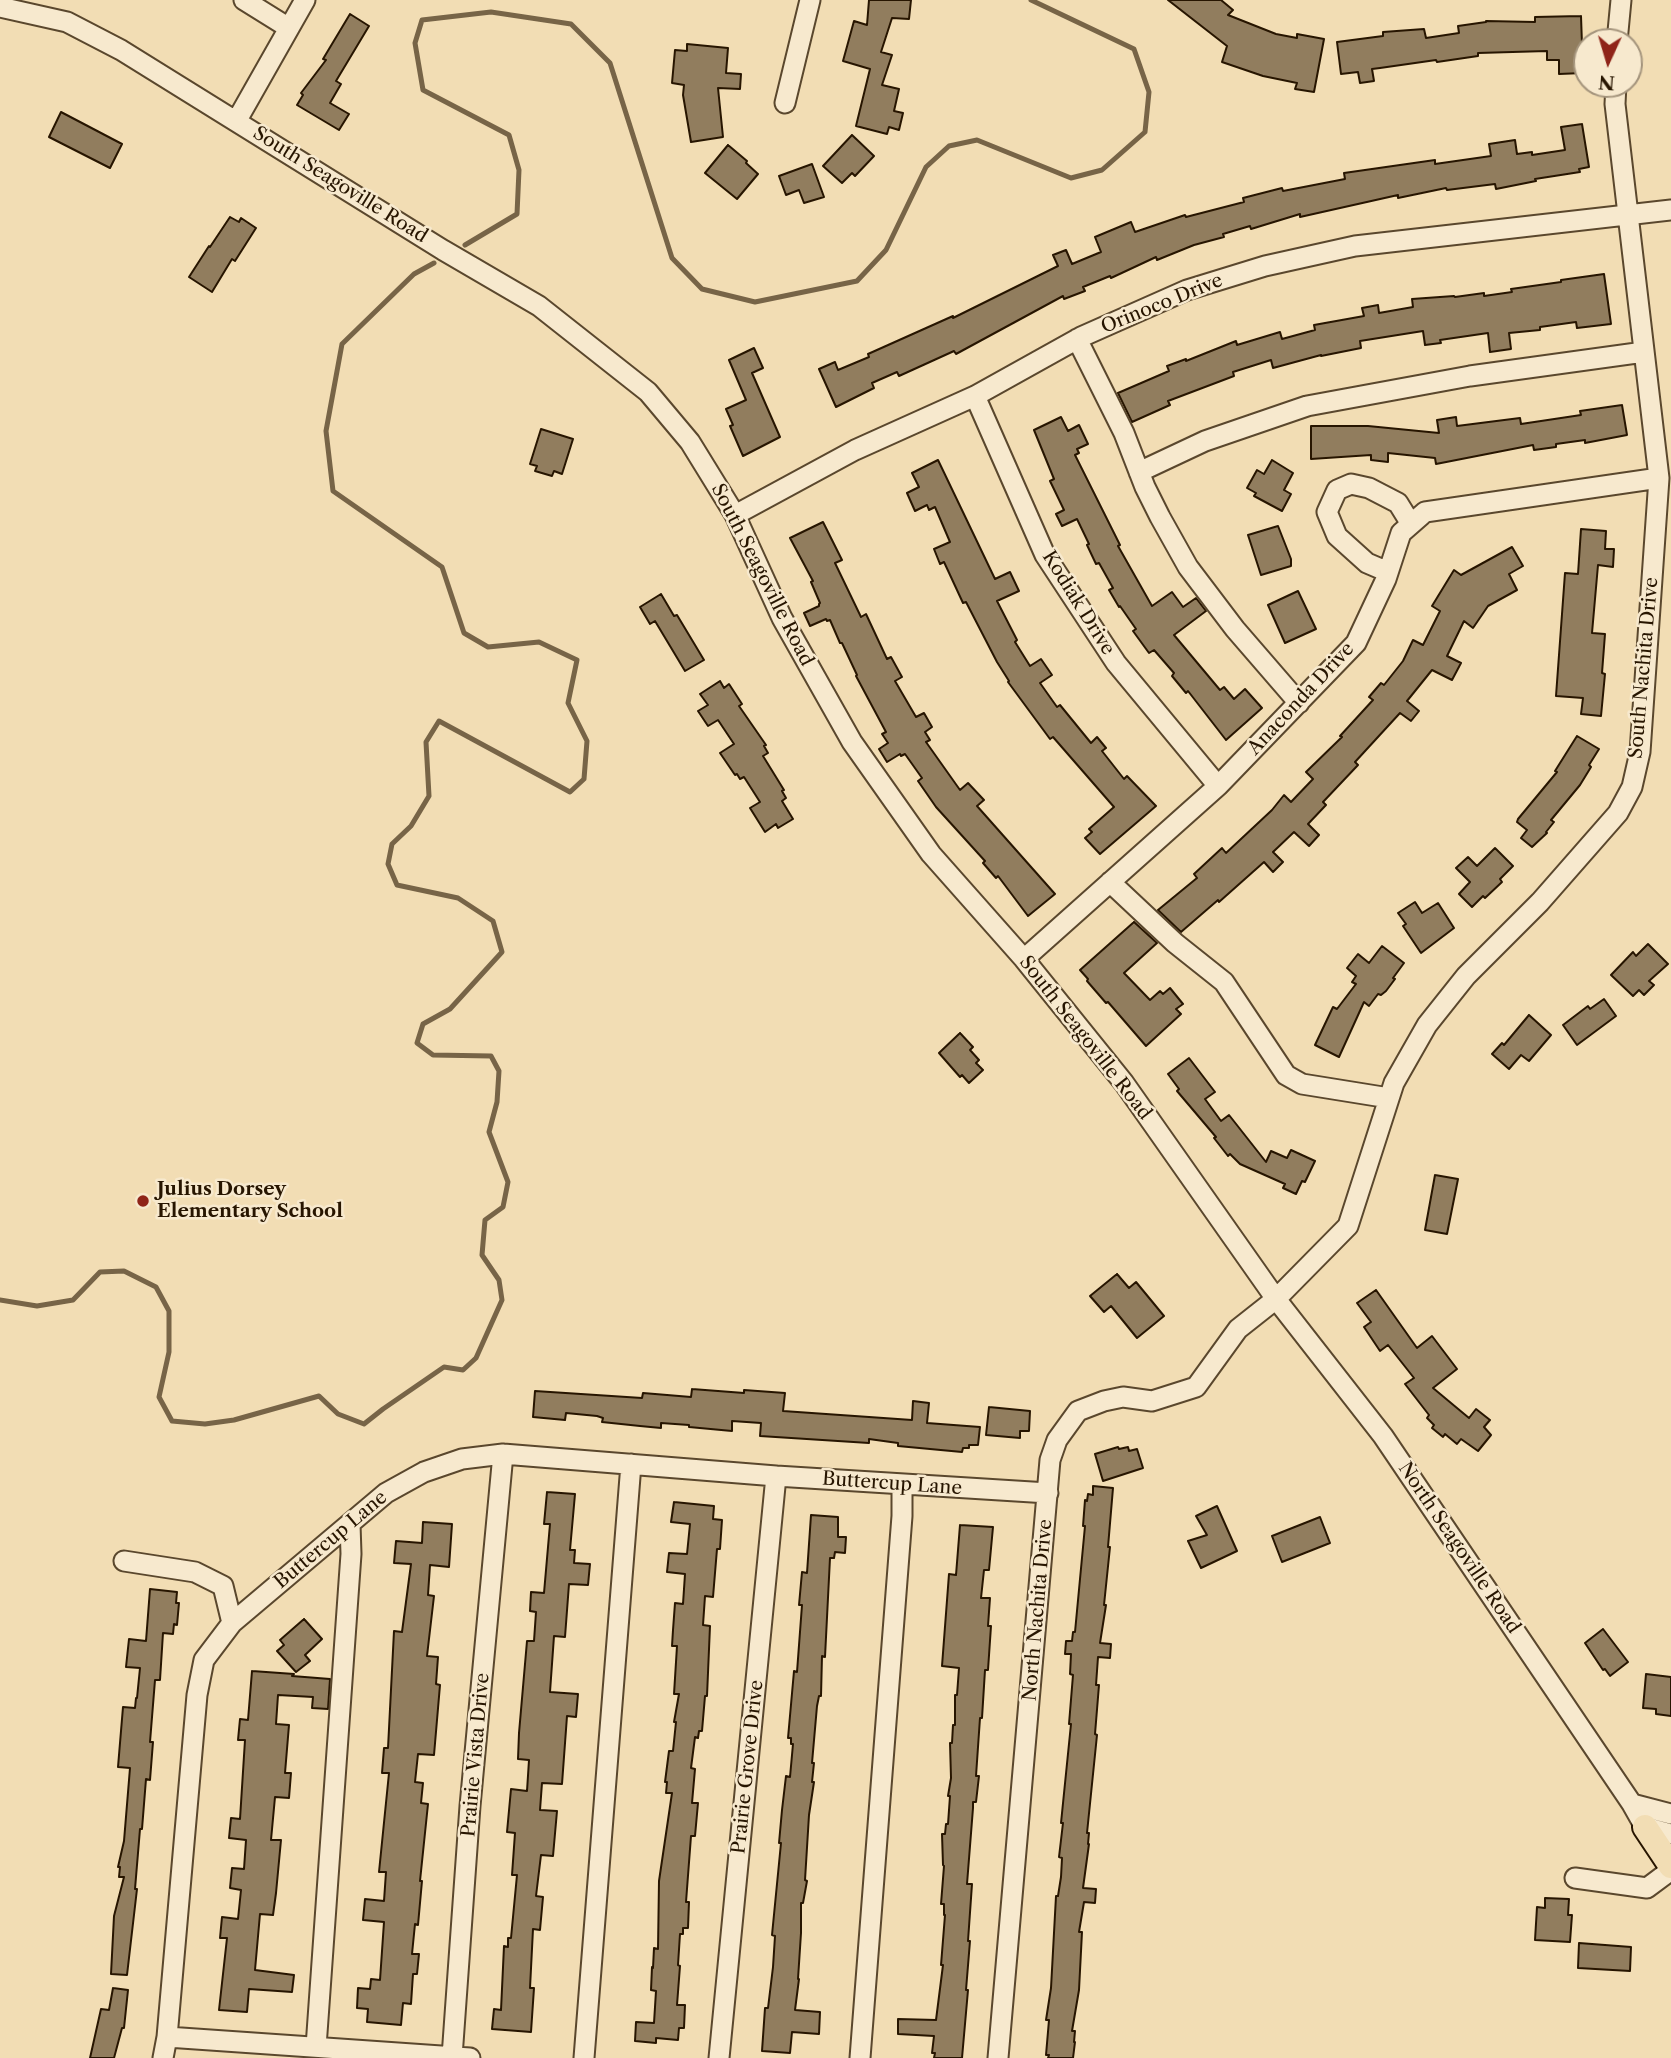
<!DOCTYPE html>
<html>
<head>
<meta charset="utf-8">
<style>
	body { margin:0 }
	#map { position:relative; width:1671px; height:2058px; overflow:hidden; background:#f2ddb4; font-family:"Libre Caslon Text",serif }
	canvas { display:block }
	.north { position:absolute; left:1573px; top:28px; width:70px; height:70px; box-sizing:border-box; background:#f7e9ce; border:2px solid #a4947c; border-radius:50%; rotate:184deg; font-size:19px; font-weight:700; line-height:28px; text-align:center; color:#271500 }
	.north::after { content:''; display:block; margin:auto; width:24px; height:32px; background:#8f2418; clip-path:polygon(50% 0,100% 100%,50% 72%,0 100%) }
</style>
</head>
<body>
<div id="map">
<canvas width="1671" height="2058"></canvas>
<div class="north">N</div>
</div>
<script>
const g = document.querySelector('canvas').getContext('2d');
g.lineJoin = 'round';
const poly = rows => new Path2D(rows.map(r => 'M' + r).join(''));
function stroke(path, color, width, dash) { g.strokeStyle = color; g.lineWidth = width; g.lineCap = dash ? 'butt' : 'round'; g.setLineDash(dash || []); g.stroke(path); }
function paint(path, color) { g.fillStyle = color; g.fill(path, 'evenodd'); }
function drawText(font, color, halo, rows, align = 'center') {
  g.font = font + ' "Libre Caslon Text",serif'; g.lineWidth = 5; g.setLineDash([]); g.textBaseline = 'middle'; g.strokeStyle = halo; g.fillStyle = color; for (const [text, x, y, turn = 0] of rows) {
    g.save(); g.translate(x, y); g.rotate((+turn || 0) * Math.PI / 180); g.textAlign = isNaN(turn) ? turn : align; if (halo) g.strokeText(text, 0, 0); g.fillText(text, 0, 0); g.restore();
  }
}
stroke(poly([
	[465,245,517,214,519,170,509,135,423,90,415,43,422,20,491,12,571,24,610,63,672,258,702,289,755,302,857,281,886,250,926,167,949,146,977,140,1071,178,1102,170,1145,132,1149,92,1134,49,1031,0],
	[0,1300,37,1306,73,1300,100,1272,124,1271,156,1287,169,1311,169,1352,159,1397,172,1421,205,1424,234,1420,319,1396,338,1414,364,1424,383,1409,444,1367,463,1370,476,1358,502,1300,499,1280,482,1255,485,1220,503,1207,508,1182,489,1132,497,1102,499,1071,491,1056,433,1055,417,1043,423,1024,450,1009,502,952,493,921,458,898,397,885,388,864,392,844,411,826,429,796,426,742,439,721,570,792,584,779,587,741,568,703,577,660,539,642,488,647,464,633,442,567,333,491,326,431,342,344,414,274,434,263]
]), '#776447', 5);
const building = poly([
	[869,0,911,0,909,19,892,18,881,52,892,55,882,85,899,89,894,111,903,113,899,130,889,127,887,134,856,126,870,69,843,61,854,21,867,25,869,0],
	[1168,0,1221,0,1233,10,1228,15,1276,34,1297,38,1297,34,1324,39,1314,92,1295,89,1297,83,1263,76,1222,62,1227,46,1168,0],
	[350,14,369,26,336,81,341,84,330,103,349,114,339,130,297,105,303,95,301,93,326,60,323,59,350,14],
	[1581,16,1583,73,1559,74,1559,60,1547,60,1547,51,1478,53,1478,56,1437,62,1436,60,1380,68,1372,69,1374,81,1360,83,1358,72,1341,74,1337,42,1383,36,1383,32,1424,29,1426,38,1459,33,1458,26,1486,22,1486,21,1535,22,1535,17,1581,16],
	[687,44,728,48,726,73,741,74,740,89,718,88,723,137,691,142,683,95,684,85,672,83,675,50,687,51,687,44],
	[61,112,122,144,110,168,49,137,61,112],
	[1582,124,1589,167,1579,169,1580,172,1535,179,1536,181,1496,189,1495,184,1447,190,1446,188,1398,198,1398,195,1300,217,1300,214,1251,229,1250,226,1223,234,1224,237,1194,245,1157,260,1156,257,1111,278,1110,276,1083,287,1085,291,1064,299,1063,296,956,354,954,351,899,376,897,372,872,383,874,388,836,407,819,369,835,362,838,370,869,357,868,354,953,316,953,318,1058,266,1053,255,1066,250,1072,264,1101,252,1095,237,1131,222,1135,232,1185,215,1186,217,1244,202,1243,198,1282,188,1283,191,1345,179,1344,173,1435,160,1435,164,1491,156,1489,144,1515,140,1517,154,1532,152,1532,155,1565,150,1561,127,1582,124],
	[852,135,874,156,855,176,852,173,842,183,823,166,852,135],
	[728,145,747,161,746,163,758,174,737,199,705,173,728,145],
	[812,164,824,197,804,203,799,190,786,195,779,176,812,164],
	[230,217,239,222,241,218,256,228,235,261,232,259,212,292,189,277,209,246,210,247,230,217],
	[1604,274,1611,324,1577,328,1576,322,1540,327,1540,330,1509,333,1511,349,1490,352,1488,333,1440,340,1441,343,1425,345,1423,331,1360,341,1361,348,1321,356,1321,355,1273,368,1271,360,1233,372,1234,376,1168,401,1170,405,1132,422,1118,393,1169,371,1167,366,1186,359,1186,361,1236,341,1237,345,1280,332,1282,339,1315,330,1314,325,1364,316,1362,308,1378,305,1379,313,1413,307,1412,299,1454,296,1455,297,1484,293,1484,296,1512,292,1511,289,1561,282,1561,280,1604,274],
	[754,348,763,368,752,373,780,437,743,456,730,426,733,425,726,409,746,400,729,360,754,348],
	[1622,405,1627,435,1585,443,1585,440,1556,444,1556,447,1534,450,1533,445,1436,464,1435,458,1388,453,1388,462,1371,460,1371,455,1311,459,1311,426,1368,426,1439,433,1437,420,1456,417,1457,426,1520,418,1521,424,1581,415,1580,411,1622,405],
	[1061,417,1068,431,1079,425,1088,444,1077,449,1079,453,1075,455,1120,545,1118,546,1152,606,1172,592,1183,607,1196,598,1206,611,1174,635,1220,690,1224,687,1234,699,1245,689,1262,708,1226,740,1188,691,1186,693,1172,676,1174,673,1154,650,1149,653,1133,631,1136,629,1120,606,1119,607,1109,590,1113,588,1099,563,1096,564,1087,545,1089,544,1077,519,1062,526,1056,514,1064,510,1050,481,1054,479,1034,430,1061,417],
	[541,429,573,439,562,474,554,471,552,476,535,471,537,466,530,464,541,429],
	[938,460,995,579,1010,572,1019,591,997,601,1017,640,1015,642,1030,666,1041,659,1052,675,1040,683,1057,707,1060,705,1091,743,1097,737,1106,748,1102,751,1124,779,1127,776,1156,806,1100,854,1085,838,1092,832,1089,829,1114,807,1053,737,1050,739,1008,682,1009,681,997,662,966,602,963,603,944,562,940,564,934,549,950,542,935,507,929,510,927,505,915,511,907,493,919,487,912,473,938,460],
	[1272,460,1293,473,1284,490,1291,494,1282,511,1254,496,1256,493,1247,488,1257,470,1264,474,1272,460],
	[823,522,842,560,835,563,861,617,866,614,887,659,891,657,902,677,895,681,916,717,924,713,932,727,925,732,930,740,926,742,960,790,968,783,984,800,977,806,1055,894,1028,916,998,876,996,878,983,863,985,861,936,807,918,781,922,778,905,754,901,756,900,754,887,762,879,749,888,743,882,734,886,732,856,676,857,675,842,643,840,643,830,620,827,621,826,619,810,626,804,613,819,606,819,604,820,603,811,582,813,581,790,538,823,522],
	[1278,526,1291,559,1291,566,1261,575,1248,535,1278,526],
	[1581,529,1606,531,1605,549,1614,549,1613,567,1598,565,1592,633,1605,634,1602,673,1605,674,1601,716,1581,714,1583,698,1556,696,1565,573,1578,574,1581,529],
	[1512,547,1523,566,1509,574,1517,590,1488,606,1473,628,1464,621,1447,656,1461,663,1452,680,1432,670,1407,701,1419,711,1411,721,1400,713,1355,762,1358,765,1323,802,1326,805,1308,824,1319,835,1309,846,1294,832,1273,852,1283,862,1273,872,1264,862,1219,902,1218,900,1181,932,1158,910,1197,878,1194,874,1222,848,1226,853,1272,810,1284,795,1291,802,1313,779,1306,772,1342,737,1340,736,1373,700,1369,697,1381,683,1384,685,1403,661,1413,640,1423,645,1440,611,1432,606,1454,570,1461,575,1512,547],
	[1298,591,1316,629,1285,643,1268,605,1298,591],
	[661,594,674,616,677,615,704,660,685,671,655,621,650,624,640,607,661,594],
	[720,681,724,688,729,684,742,704,739,706,766,745,764,746,768,753,763,756,784,790,782,791,786,798,782,801,793,819,778,828,776,824,765,832,750,808,760,802,744,777,740,779,737,774,735,775,720,753,734,744,718,720,708,726,698,711,708,705,700,694,720,681],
	[1577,736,1599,749,1589,765,1591,767,1580,785,1551,820,1554,822,1546,832,1547,833,1532,847,1521,838,1527,830,1517,822,1518,819,1557,772,1555,771,1577,736],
	[1495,848,1513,866,1500,879,1502,882,1485,898,1483,896,1472,907,1459,894,1470,882,1456,868,1468,857,1477,866,1495,848],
	[1415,902,1422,913,1438,903,1454,928,1421,953,1403,926,1406,924,1398,913,1415,902],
	[1134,922,1157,943,1124,973,1150,1000,1160,991,1163,994,1170,988,1183,1004,1176,1009,1181,1014,1146,1046,1108,1002,1106,1003,1087,981,1088,979,1080,970,1134,922],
	[1648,944,1668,964,1649,981,1654,985,1644,995,1639,990,1633,996,1611,975,1633,952,1636,956,1648,944],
	[1382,946,1404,963,1393,978,1395,979,1386,991,1381,995,1378,994,1369,1006,1364,1002,1339,1057,1315,1045,1333,1007,1337,1009,1356,984,1352,982,1356,976,1347,968,1358,954,1369,963,1382,946],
	[1604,999,1616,1016,1577,1045,1563,1025,1588,1006,1590,1009,1604,999],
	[1529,1015,1551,1035,1529,1061,1521,1055,1509,1069,1492,1054,1502,1043,1504,1045,1529,1015],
	[960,1033,973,1047,970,1050,979,1060,976,1063,983,1070,969,1083,962,1075,960,1077,939,1053,960,1033],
	[1189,1058,1215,1092,1205,1099,1221,1121,1229,1115,1266,1162,1271,1151,1287,1158,1291,1150,1315,1161,1305,1182,1302,1181,1296,1194,1283,1188,1285,1184,1240,1164,1230,1154,1228,1156,1214,1138,1216,1137,1177,1091,1179,1089,1168,1074,1189,1058],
	[1435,1175,1458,1179,1447,1234,1425,1230,1435,1175],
	[1117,1274,1129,1288,1136,1282,1164,1316,1137,1338,1111,1306,1104,1312,1090,1296,1117,1274],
	[1376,1290,1417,1348,1432,1336,1457,1369,1433,1388,1469,1418,1476,1409,1490,1420,1484,1427,1491,1435,1478,1451,1461,1439,1457,1444,1445,1434,1443,1437,1432,1428,1434,1425,1427,1418,1429,1415,1405,1384,1414,1378,1388,1345,1380,1351,1364,1327,1371,1322,1357,1303,1376,1290],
	[692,1389,744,1393,744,1390,785,1393,783,1411,912,1420,913,1401,929,1403,927,1423,980,1427,978,1445,969,1445,969,1448,963,1448,962,1452,898,1446,898,1443,869,1439,869,1443,760,1436,761,1423,732,1421,732,1431,689,1427,689,1425,661,1423,661,1428,640,1426,602,1422,603,1418,597,1416,566,1413,565,1420,533,1417,535,1391,642,1398,643,1393,691,1397,692,1389],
	[989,1407,1030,1411,1029,1431,1020,1431,1020,1438,986,1435,989,1407],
	[1118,1447,1119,1449,1128,1447,1129,1451,1137,1449,1143,1468,1103,1481,1095,1454,1118,1447],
	[1093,1486,1113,1488,1108,1547,1110,1547,1104,1605,1106,1605,1100,1643,1111,1644,1110,1658,1098,1657,1096,1685,1099,1685,1095,1734,1097,1735,1087,1833,1089,1833,1088,1844,1089,1844,1083,1888,1096,1889,1095,1903,1084,1902,1079,1932,1082,1932,1079,1990,1072,2031,1075,2031,1074,2042,1075,2042,1073,2058,1048,2058,1049,2055,1046,2055,1049,2020,1046,2020,1051,1988,1056,1896,1058,1896,1061,1877,1062,1858,1059,1857,1063,1823,1061,1823,1071,1724,1069,1724,1073,1675,1070,1674,1071,1654,1065,1654,1066,1641,1072,1641,1073,1632,1075,1632,1085,1526,1083,1526,1085,1500,1087,1501,1088,1494,1093,1495,1093,1486],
	[547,1492,575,1494,570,1550,575,1550,574,1563,590,1564,588,1585,569,1584,565,1637,554,1636,550,1692,578,1694,576,1717,567,1716,562,1784,542,1783,540,1810,557,1811,553,1856,541,1855,536,1896,543,1897,540,1930,533,1929,530,1988,534,1988,531,2032,492,2029,494,2009,501,2010,504,1946,508,1947,508,1938,511,1938,517,1875,512,1875,515,1833,507,1832,511,1789,527,1791,529,1760,518,1759,519,1733,527,1641,534,1641,536,1612,530,1611,531,1592,544,1593,550,1524,544,1524,547,1492],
	[674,1502,714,1506,713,1519,722,1520,720,1549,717,1549,713,1597,705,1596,703,1625,710,1626,707,1696,705,1696,702,1731,699,1731,698,1738,695,1737,691,1768,695,1769,692,1803,698,1803,695,1836,691,1836,686,1902,689,1902,688,1928,683,1928,683,1934,680,1934,678,1965,680,1966,677,2005,685,2005,684,2028,679,2028,678,2040,656,2038,656,2043,635,2041,636,2022,654,2023,656,1991,651,1990,652,1967,653,1968,654,1948,658,1949,659,1881,672,1793,666,1793,667,1782,665,1782,669,1751,673,1751,676,1722,674,1722,679,1694,674,1694,677,1646,672,1646,673,1630,675,1603,683,1604,685,1574,667,1572,669,1553,687,1554,690,1524,671,1522,674,1502],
	[1217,1506,1237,1551,1201,1568,1188,1541,1207,1535,1196,1516,1217,1506],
	[811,1515,838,1517,838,1537,846,1537,845,1553,835,1552,834,1558,830,1558,825,1657,822,1656,821,1696,819,1696,817,1706,812,1763,814,1763,812,1782,814,1782,809,1815,805,1880,807,1881,803,1903,801,1903,801,1933,798,1979,799,1979,795,2010,820,2012,819,2034,792,2032,790,2053,762,2051,765,2008,768,2008,773,1967,775,1936,772,1935,781,1843,779,1843,782,1810,786,1776,790,1777,793,1744,791,1744,791,1738,788,1738,794,1671,797,1672,802,1605,799,1605,802,1572,807,1573,811,1515],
	[1320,1517,1330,1543,1282,1562,1272,1536,1320,1517],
	[423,1522,452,1524,449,1567,430,1565,428,1595,434,1596,427,1656,438,1657,436,1684,440,1685,434,1755,418,1754,415,1782,423,1783,421,1803,428,1804,420,1881,422,1881,418,1925,415,1924,412,1954,419,1954,417,1974,413,1974,411,2004,403,2003,401,2025,367,2022,368,2009,357,2008,358,1988,370,1989,371,1979,380,1980,384,1922,363,1920,365,1899,384,1901,386,1872,379,1872,389,1773,382,1773,384,1748,388,1748,394,1631,402,1632,411,1564,394,1563,396,1541,422,1543,423,1522],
	[960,1525,993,1527,989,1570,984,1570,981,1598,990,1598,988,1626,991,1626,988,1670,985,1670,982,1718,980,1718,976,1776,979,1776,976,1802,973,1802,973,1808,967,1884,972,1884,968,1941,970,1941,966,1990,968,1990,962,2058,934,2058,935,2053,932,2053,934,2036,898,2034,898,2019,936,2020,943,1965,941,1965,945,1915,944,1915,944,1904,941,1904,944,1866,943,1865,942,1834,945,1834,946,1824,948,1824,950,1796,948,1796,951,1778,950,1743,952,1743,953,1725,955,1725,955,1695,957,1695,959,1668,942,1666,949,1574,956,1575,960,1525],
	[150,1589,177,1592,176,1603,179,1603,177,1625,174,1624,173,1634,163,1633,160,1680,155,1680,150,1742,153,1742,150,1780,146,1779,142,1829,140,1829,135,1889,137,1889,127,1975,111,1974,114,1916,124,1877,119,1877,120,1867,118,1867,124,1841,130,1768,118,1767,123,1707,135,1708,136,1698,137,1698,140,1668,126,1667,129,1639,146,1641,150,1589],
	[304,1619,322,1639,305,1655,310,1661,296,1672,277,1651,284,1645,280,1640,304,1619],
	[1603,1629,1628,1662,1610,1676,1605,1669,1603,1670,1585,1643,1603,1629],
	[252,1671,294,1674,292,1676,330,1679,328,1709,312,1708,313,1697,278,1695,276,1724,289,1725,285,1773,291,1773,289,1798,275,1797,271,1840,281,1840,276,1893,273,1915,260,1914,255,1970,294,1975,292,1992,249,1989,247,2012,219,2010,227,1938,220,1938,222,1917,238,1919,241,1890,230,1888,232,1868,244,1869,246,1840,229,1838,231,1818,240,1819,245,1740,238,1740,240,1719,248,1720,252,1671],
	[1646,1674,1671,1677,1671,1716,1656,1714,1656,1709,1643,1708,1646,1674],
	[1545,1898,1569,1899,1568,1915,1572,1915,1570,1942,1535,1940,1537,1907,1545,1908,1545,1898],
	[1579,1943,1631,1947,1630,1971,1578,1968,1579,1943],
	[113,1988,128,1990,124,2028,122,2028,114,2058,90,2058,101,2009,109,2010,113,1988]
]);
paint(building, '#917d5e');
stroke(building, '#271500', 2);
const minor = poly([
	[244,0,289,28],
	[0,7,67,22,121,50,443,250,539,306,648,392,690,442,735,515,782,618,852,742,931,854,1024,959,1124,1083,1276,1299,1383,1436,1632,1804,1645,1827,1671,1834],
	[1617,42,1621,0],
	[785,103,810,0],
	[237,120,305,0],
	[1077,339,1124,433,1145,487,1160,517,1188,567,1235,629,1299,703],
	[975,396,1045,555,1116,663,1218,786],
	[1139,472,1205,441,1307,406,1470,376,1644,352],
	[735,515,855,450,975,396,1081,337,1187,290,1265,266,1355,246,1671,210],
	[1388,572,1367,563,1337,536,1327,512,1337,490,1351,484,1369,488,1398,503,1411,524],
	[1110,882,1175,943,1224,982,1286,1075,1302,1084,1389,1098],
	[1024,959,1218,786,1356,643,1386,579,1401,533,1425,512,1659,478],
	[124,1561,195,1572,223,1586,232,1623],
	[1632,1804,1671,1814],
	[1575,1878,1647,1888,1671,1870],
	[167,2037,470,2058],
	[316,2047,351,1554,350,1524],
	[452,2057,470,1806,503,1454],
	[163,2058,167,2037,197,1695,204,1660,232,1623,386,1493,424,1472,462,1459,503,1454,776,1476,1048,1493],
	[584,2058,631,1464],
	[719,2058,776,1476],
	[860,2058,902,1516,902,1484],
	[998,2058,1050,1460,1057,1440,1078,1411,1104,1401,1123,1397,1152,1401,1196,1387,1238,1329,1276,1299,1348,1226,1394,1083,1427,1025,1466,976,1540,902,1618,813,1632,787,1640,752,1659,478,1615,104,1616,84]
]);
const major = poly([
	[1645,1827,1671,1866]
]);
stroke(minor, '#5a472d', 23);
stroke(major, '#271500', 28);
stroke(minor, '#f7e9ce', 19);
stroke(major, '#f2ddb4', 24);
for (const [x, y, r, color] of [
	[143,1201,7,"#8f2418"]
]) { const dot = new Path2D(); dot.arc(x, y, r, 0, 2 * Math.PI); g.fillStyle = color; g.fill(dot); stroke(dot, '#f7e9ce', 2.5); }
drawText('19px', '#271500', '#f7e9ce', [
	["South Seagoville Road",340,185,32],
	["Orinoco Drive",1162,304,-22],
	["South Seagoville Road",762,575,63],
	["Kodiak Drive",1078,603,58],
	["South Nachita Drive",1644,668,-85],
	["Anaconda Drive",1301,699,-47],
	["South Seagoville Road",1085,1038,52],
	["Buttercup Lane",892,1484,4],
	["Buttercup Lane",331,1540,-40],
	["North Seagoville Road",1459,1548,56],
	["North Nachita Drive",1038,1610,-85],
	["Prairie Vista Drive",476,1755,-85],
	["Prairie Grove Drive",748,1767,-84]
]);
drawText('bold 19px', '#271500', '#f7e9ce', [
	["Julius Dorsey",157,1190],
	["Elementary School",157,1212]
], 'left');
</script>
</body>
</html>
